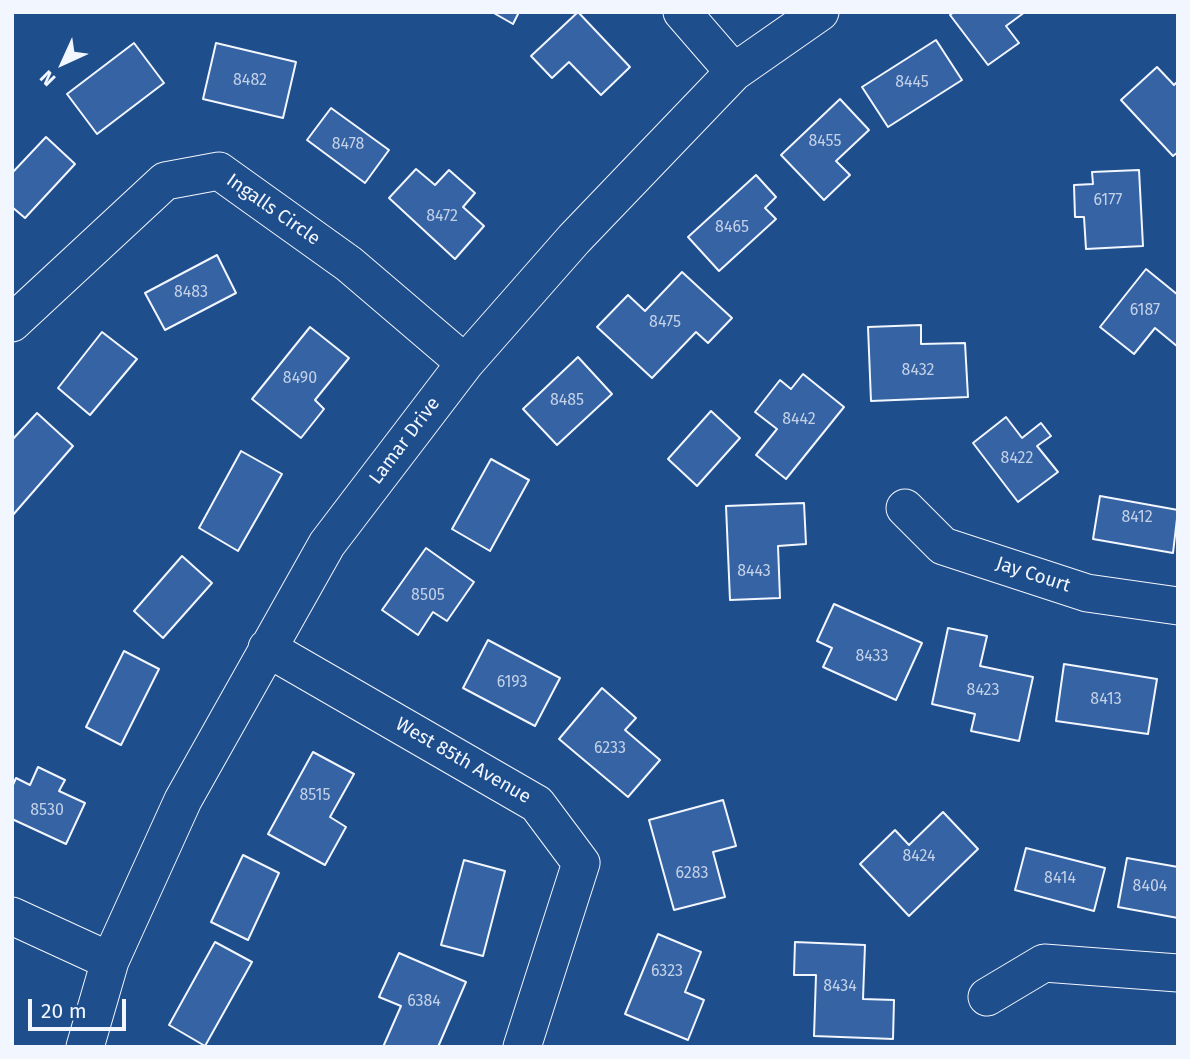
<!DOCTYPE html>
<html>
<head>
<meta charset="utf-8">
<style>
	body { margin:0 }
	#map { position:relative; width:1190px; height:1059px; overflow:hidden; background:#1f4e8c; font-family:"Fira Sans",sans-serif }
	canvas { display:block }
	.frame { position:absolute; inset:0; border:14px solid #f2f6ff; pointer-events:none }
	.north { position:absolute; left:28px; top:28px; width:70px; height:70px; -webkit-text-stroke:5px #1f4e8c; paint-order:stroke; rotate:225deg; font-size:19px; font-weight:700; line-height:28px; text-align:center; color:#f2f6ff }
	.north::after { content:''; display:block; margin:auto; width:24px; height:32px; background:#f2f6ff; clip-path:polygon(50% 0,100% 100%,50% 72%,0 100%) }
	.scale { position:absolute; left:28px; top:999px; width:98px; height:32px; box-sizing:border-box; border:4px solid #f2f6ff; border-top:0; padding-left:9px; font-size:21px; line-height:24px; white-space:nowrap; color:#f2f6ff; -webkit-text-stroke:5px #1f4e8c; paint-order:stroke }
</style>
</head>
<body>
<div id="map">
<canvas width="1190" height="1059"></canvas>
<div class="frame"></div>
<div class="north">N</div>
<div class="scale">20 m</div>
</div>
<script>
const ctx = document.querySelector('canvas').getContext('2d');
ctx.lineJoin = 'round';
function paint(path, color) { ctx.fillStyle = color; ctx.fill(path, 'evenodd'); }
function stroke(path, color, width, dash) { ctx.strokeStyle = color; ctx.lineWidth = width; ctx.lineCap = dash ? 'butt' : 'round'; ctx.setLineDash(dash || []); ctx.stroke(path); }
function write(font, color, halo, rows, align = 'center') {
  ctx.font = font + ' "Fira Sans",sans-serif'; ctx.lineWidth = 5; ctx.setLineDash([]); ctx.textBaseline = 'middle'; ctx.strokeStyle = halo; ctx.fillStyle = color; for (const [text, x, y, turn = 0] of rows) {
    ctx.save(); ctx.translate(x, y); ctx.rotate((+turn || 0) * Math.PI / 180); ctx.textAlign = isNaN(turn) ? turn : align; if (halo) ctx.strokeText(text, 0, 0); ctx.fillText(text, 0, 0); ctx.restore();
  }
}
const building = new Path2D(`
	M492 12H519L513 24Z
	M578 12 630 67 601 95 569 62 552 78 531 56Z
	M954 12H1025L1006 26 1019 43 988 65 950 15Z
	M936 40 962 80 888 127 862 87Z
	M134 43 164 83 97 134 67 94Z
	M216 43 296 62 283 118 203 99Z
	M1157 67 1174 85 1178 81V152L1173 156 1121 100Z
	M840 99 869 130 836 161 850 175 824 200 781 155Z
	M331 108 389 150 365 183 307 140Z
	M46 137 75 164 25 218 12 207V173Z
	M416 169 435 185 449 170 475 193 463 207 484 226 455 259 389 198Z
	M1139 170 1143 246 1086 249 1084 217H1075L1074 185 1093 184 1092 172Z
	M756 175 776 197 765 208 776 219 719 271 688 237Z
	M217 255 236 293 165 330 145 293Z
	M1146 269 1178 295V347L1155 328 1134 354 1100 327Z
	M682 272 732 318 708 343 696 332 652 378 597 327 628 295 645 311Z
	M921 325V344L965 343 968 397 871 401 868 327Z
	M310 327 349 358 315 400 324 409 301 438 252 399Z
	M102 332 137 359 90 415 58 388Z
	M578 357 612 394 557 445 523 409Z
	M803 374 844 407 786 479 756 455 777 429 755 412 780 380 791 389Z
	M711 411 740 438 697 486 668 459Z
	M37 413 73 446 12 516V440Z
	M1006 417 1022 438 1041 423 1051 436 1037 446 1058 472 1018 502 973 443Z
	M241 451 282 474 238 551 199 528Z
	M491 459 529 480 490 551 452 529Z
	M1100 496 1178 510 1173 553 1093 539Z
	M804 503 806 544 778 546 780 598 730 600 726 506Z
	M426 548 474 582 447 621 433 612 418 635 382 610Z
	M182 556 212 583 163 638 134 611Z
	M834 604 922 643 896 700 823 667 832 648 817 641Z
	M948 628 987 636 980 666 1033 677 1019 741 971 731 975 714 932 704Z
	M488 640 560 678 535 726 463 688Z
	M124 651 159 669 121 745 86 727Z
	M1064 664 1157 679 1148 734 1056 721Z
	M602 688 636 718 625 730 660 760 628 797 559 739Z
	M313 752 354 774 330 817 346 827 325 865 268 834Z
	M38 767 65 780 59 791 85 803 66 844 12 819V787L16 778 30 785Z
	M723 800 736 846 713 852 725 897 674 910 649 820Z
	M943 812 978 849 909 916 860 864 895 830 909 845Z
	M1026 848 1105 868 1094 911 1015 890Z
	M243 855 279 873 248 940 211 922Z
	M1127 858 1178 867V918L1118 907Z
	M464 860 505 871 483 956 441 945Z
	M658 934 701 952 685 992 704 1000 688 1040 625 1014Z
	M215 942 252 962 205 1046 169 1025Z
	M795 942 865 945 863 999 894 1000 893 1039 814 1036 816 975H794Z
	M399 953 466 982 438 1047H383L401 1006 379 997Z`);
paint(building, '#3563a3');
stroke(building, '#f2f6ff', 2);
const minor = new Path2D(`
	M682 12 734 72
	M12 323 165 181 219 171 349 264 465 363
	M905 508 943 546 1087 593 1178 606
	M267 648 537 804 581 863 522 1047
	M12 916 110 961
	M987 997 1044 963 1178 973
	M85 1047 110 961 183 800 327 544 465 363 574 239 734 72 820 12`);
stroke(minor, '#f2f6ff', 39);
stroke(minor, '#1f4e8c', 37);
write('16px', '#c3d1e8', null, [
	["8482",250,81],
	["8445",912,83],
	["8455",825,142],
	["8478",348,145],
	["6177",1108,201],
	["8472",442,217],
	["8465",732,228],
	["8483",191,293],
	["6187",1145,311],
	["8475",665,323],
	["8432",918,371],
	["8490",300,379],
	["8485",567,401],
	["8442",799,420],
	["8422",1017,459],
	["8412",1137,518],
	["8443",754,572],
	["8505",428,596],
	["8433",872,657],
	["6193",512,683],
	["8423",983,691],
	["8413",1106,700],
	["6233",610,749],
	["8515",315,796],
	["8530",47,811],
	["8424",919,857],
	["6283",692,874],
	["8414",1060,879],
	["8404",1150,887],
	["6323",667,972],
	["8434",840,987],
	["6384",424,1002]
]);
write('19px', '#f2f6ff', '#1f4e8c', [
	["Ingalls Circle",273,210,35],
	["Lamar Drive",405,441,-53],
	["Jay Court",1033,575,18],
	["West 85th Avenue",463,761,30]
]);
</script>
</body>
</html>
